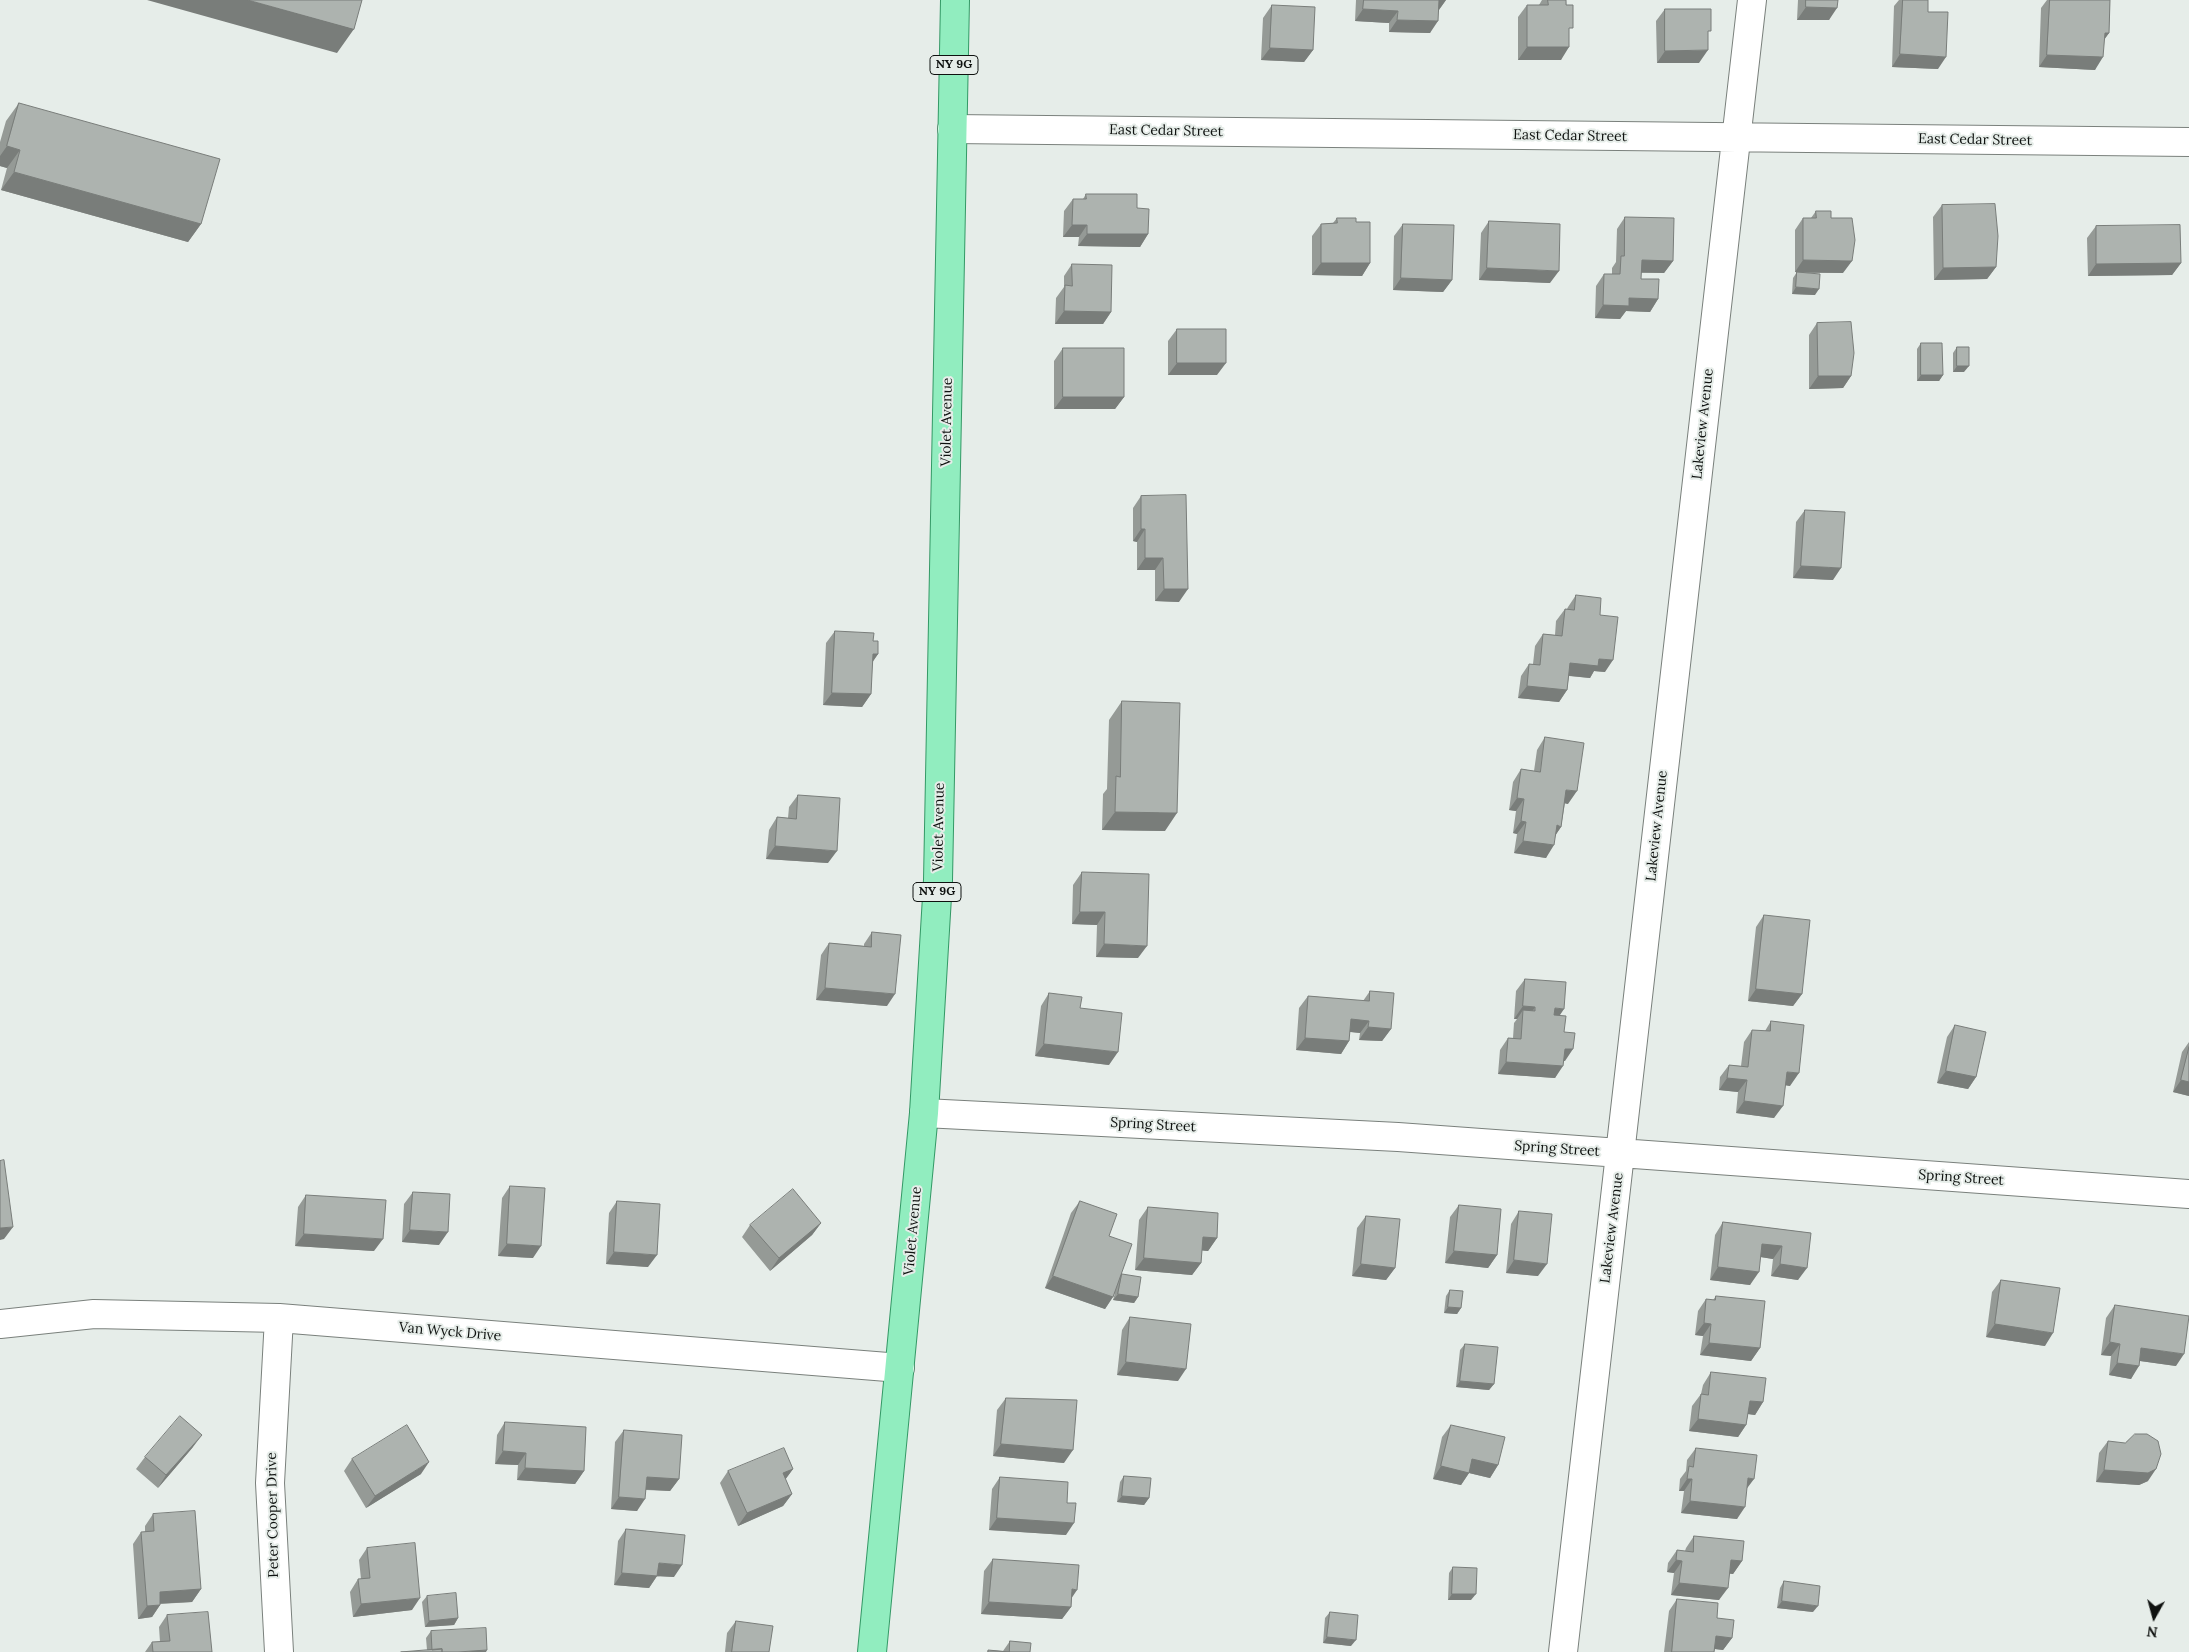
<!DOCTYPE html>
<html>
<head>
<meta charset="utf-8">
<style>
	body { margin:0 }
	#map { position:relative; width:2189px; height:1652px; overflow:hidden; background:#e6ede9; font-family:Lora,serif }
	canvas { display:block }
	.north { position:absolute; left:2129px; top:1592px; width:50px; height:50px; -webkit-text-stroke:4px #e6ede9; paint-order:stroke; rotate:187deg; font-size:14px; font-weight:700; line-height:20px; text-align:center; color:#0f1210 }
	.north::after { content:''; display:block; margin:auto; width:18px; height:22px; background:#0f1210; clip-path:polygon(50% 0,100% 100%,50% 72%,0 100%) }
</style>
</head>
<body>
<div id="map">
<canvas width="2189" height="1652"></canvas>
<div class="north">N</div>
</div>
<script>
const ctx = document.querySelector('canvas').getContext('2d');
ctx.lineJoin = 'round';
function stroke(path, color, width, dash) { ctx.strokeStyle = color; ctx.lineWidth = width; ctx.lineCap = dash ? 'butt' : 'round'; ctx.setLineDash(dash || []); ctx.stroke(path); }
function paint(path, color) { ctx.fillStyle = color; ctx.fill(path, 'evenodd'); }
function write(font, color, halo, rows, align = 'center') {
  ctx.font = font + ' Lora,serif'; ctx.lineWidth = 4; ctx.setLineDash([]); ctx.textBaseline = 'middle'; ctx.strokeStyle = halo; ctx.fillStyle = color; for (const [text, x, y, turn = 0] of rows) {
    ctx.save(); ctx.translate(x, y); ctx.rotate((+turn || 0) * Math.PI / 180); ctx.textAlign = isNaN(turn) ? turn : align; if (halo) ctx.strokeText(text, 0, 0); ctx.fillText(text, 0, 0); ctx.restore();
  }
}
const minor = new Path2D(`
	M952 129 2189 142
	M924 1113 1398 1137 2189 1194
	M0 1324 94 1314 279 1318 900 1368
	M279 1652 270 1483 279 1318
	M1563 1652 1752 0`);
const primary = new Path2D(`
	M872 1652 924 1113 938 880 955 0`);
stroke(minor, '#7a807c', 30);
stroke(primary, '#349966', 30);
stroke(minor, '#fff', 28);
stroke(primary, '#91edbf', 28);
paint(new Path2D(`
	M1356 0H1446L1439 10 1430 33 1389 32V23L1355 21Z
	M1542 0H1566L1569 33 1561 60H1518V17L1527 5H1539Z
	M1798 0H1838L1829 20H1797Z
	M1899 0H1928V12L1938 69 1892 67 1894 6Z
	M2047 0H2110L2109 33 2104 40 2095 70 2039 67 2041 8Z
	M1272 5 1313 50 1304 62 1261 60 1263 18Z
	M1665 9 1699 63H1657L1656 21Z
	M19 103 201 224 188 242 1 190 7 168 0 166V142L6 121Z
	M1086 194 1137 208 1148 234 1140 247 1078 246 1079 237H1063L1064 211 1073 199H1083Z
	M1942 205 1996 267 1987 279 1934 280 1933 217Z
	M1816 211 1831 218 1843 273H1802L1815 295 1792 294 1793 278 1797 272H1795V230L1803 218H1811Z
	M1625 217 1673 261 1664 273H1641V279L1658 299 1650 312 1626 311 1620 319 1595 318 1596 286 1604 274H1612V268L1616 262 1617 229Z
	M1337 218 1356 222 1370 263 1362 276 1312 275V236L1321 224 1333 223Z
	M1489 221 1550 283 1479 280 1481 233Z
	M1403 224 1452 280 1443 292 1393 290 1394 236Z
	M2096 226 2181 263 2172 275 2088 276 2087 238Z
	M1072 264 1111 312 1103 324H1055L1056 298 1064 287V276Z
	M1817 323 1851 376 1843 388 1809 389V335Z
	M1177 329 1217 375H1168V341Z
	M1921 343 1943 375 1939 381H1917V349Z
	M1957 347 1964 372H1953V353Z
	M1063 348 1124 397 1115 409H1054V361Z
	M1141 496 1179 602 1155 601V570H1137V542L1133 541V508Z
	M1805 510 1833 580 1793 578 1796 522Z
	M1576 595 1600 615 1605 672 1594 671 1590 678 1569 676 1567 690 1559 702 1518 698 1521 676 1529 664H1533L1535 646 1543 634 1555 635 1556 621 1565 609H1567L1568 607Z
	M835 631 873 641 878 654 872 662 871 694 862 707 823 705 826 643Z
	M1122 701 1165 831 1102 830 1103 794 1107 789 1109 720Z
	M1545 737 1568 804 1565 803 1561 827 1556 834 1546 858 1514 853 1517 834 1513 833 1516 811 1509 810 1513 782 1521 769 1534 771 1537 750Z
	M798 795 828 863 766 859 769 830 777 817 788 818 789 807Z
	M1082 872 1138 958 1096 957 1097 925 1072 924 1073 885Z
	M1764 915 1802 994 1793 1006 1748 1001 1756 927Z
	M872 932 887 1006 816 1000 821 955 829 943 864 946V944Z
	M1525 979 1560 1016 1564 1032 1565 1061H1564L1555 1078 1498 1074 1500 1050 1508 1038H1513L1514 1023 1517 1019H1514L1516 991Z
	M1370 991 1391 1029 1382 1041 1359 1040 1360 1033 1350 1032 1349 1041 1341 1054 1296 1050 1299 1008 1308 996 1363 1001Z
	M1049 993 1080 1008 1109 1065 1035 1056 1041 1006Z
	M1771 1021 1790 1086 1785 1085 1774 1118 1736 1113 1738 1092 1719 1090 1720 1077 1729 1065 1741 1066 1744 1042 1752 1030 1765 1031Z
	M1955 1025 1976 1077 1968 1089 1937 1083 1947 1037Z
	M2189 1042V1096L2173 1092 2182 1052Z
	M510 1186 533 1258 498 1256 502 1198Z
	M413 1192 439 1245 402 1242 404 1204Z
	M306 1195 374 1251 295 1246 298 1207Z
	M617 1201 648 1267 606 1264 609 1213Z
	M1080 1201 1109 1236 1122 1274 1138 1297 1134 1303 1113 1300 1115 1293 1105 1309 1045 1288 1071 1213Z
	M1459 1205 1497 1255 1488 1268 1445 1263 1450 1217Z
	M1148 1207 1217 1238 1208 1251 1202 1250 1201 1263 1192 1275 1135 1270 1139 1220Z
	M1519 1211 1538 1276 1506 1273 1511 1224Z
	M1366 1216 1395 1268 1386 1280 1352 1276 1357 1228Z
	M1723 1222 1811 1233 1798 1280 1771 1276 1773 1259 1761 1257 1750 1285 1710 1280 1715 1235Z
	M821 1223 812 1235 770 1271 742 1237 750 1225Z
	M2001 1280 2045 1346 1986 1337 1992 1292Z
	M1450 1290 1461 1308 1457 1314 1444 1313 1446 1296Z
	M1716 1296 1760 1348 1751 1361 1700 1355 1703 1336 1695 1335 1698 1311 1706 1299 1713 1300Z
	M2115 1305 2176 1366 2140 1361 2131 1379 2109 1375 2111 1356 2101 1355 2106 1318Z
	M1130 1317 1178 1381 1117 1375 1122 1330Z
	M1465 1344 1494 1384 1489 1390 1456 1387 1460 1350Z
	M1711 1372 1763 1402 1755 1415 1748 1414 1746 1425 1738 1437 1689 1431 1692 1406 1701 1394 1703 1385Z
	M1006 1398 1064 1463 993 1456 997 1410Z
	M505 1422 584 1471 575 1484 517 1480 518 1465 495 1464 497 1435Z
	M1451 1425 1498 1465 1490 1478 1469 1473 1461 1485 1433 1479 1442 1437Z
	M624 1430 679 1479 670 1491 646 1490 637 1511 611 1509 615 1442Z
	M2108 1441 2148 1481 2139 1485 2096 1482 2099 1453Z
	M193 1447 158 1488 136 1469 145 1457Z
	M1696 1448 1747 1488 1737 1519 1681 1513 1684 1491H1679L1680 1479 1686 1471 1687 1460Z
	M352 1459 421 1474 366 1508 344 1471Z
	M793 1469 785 1480 792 1494 783 1506 738 1526 720 1483 728 1471Z
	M1124 1476 1149 1498 1144 1505 1117 1502 1120 1482Z
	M1000 1477 1067 1503 1066 1535 989 1530 992 1489Z
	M153 1514 201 1589 192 1602 160 1604V1605L152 1617 138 1619 133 1544 141 1532H145V1526Z
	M626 1529 674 1577 657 1576 649 1588 614 1585 618 1541Z
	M1694 1536 1742 1561 1733 1574 1729 1573 1719 1600 1671 1595 1674 1573 1667 1572 1668 1563 1677 1550 1685 1551 1686 1548Z
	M367 1548 412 1610 353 1617 350 1592 358 1579H361L359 1560Z
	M993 1559 1072 1598 1071 1607 1062 1619 981 1614 984 1571Z
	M1453 1567 1471 1600H1448L1449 1573Z
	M1784 1581 1813 1612 1777 1608 1780 1588Z
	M427 1596 458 1618 454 1625 425 1627 422 1602Z
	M1677 1599 1717 1618 1732 1638 1723 1650 1715 1649 1714 1652H1664L1669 1611Z
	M1330 1612 1351 1646 1323 1643 1325 1618Z
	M167 1615 212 1652H145L152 1642H160L159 1627Z
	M736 1621 769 1652H725L727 1633Z
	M431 1631 486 1652 427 1650 426 1638Z
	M1010 1641 1030 1652H987L988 1650 1003 1651Z`), '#959a96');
paint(new Path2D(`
	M147 0H248L354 29 337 53Z
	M1438 0H1446L1438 11Z
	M1806 7 1837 8 1829 20H1797Z
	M1363 9 1398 11 1389 23 1355 21Z
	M1397 20 1438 21 1430 33 1389 32Z
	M2105 33H2109L2100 45Z
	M1527 47H1569L1561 60H1518Z
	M1270 48 1313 50 1304 62 1261 60Z
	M1708 50 1699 63H1657L1665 51Z
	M1900 54 1946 57 1938 69 1892 67Z
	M2047 55 2103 57 2095 70 2039 67Z
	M7 146 20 150 7 168 0 166V156Z
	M14 172 201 224 188 242 1 190Z
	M1072 225H1087L1079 237H1063Z
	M1087 234H1148L1140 247 1078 246Z
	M1642 260 1673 261 1664 273 1633 272Z
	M1803 260 1852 261 1843 273 1795 272Z
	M1321 263H1370L1362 276 1312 275Z
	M2181 263 2172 275 2088 276 2096 264Z
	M1996 267 1987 279 1934 280 1943 268Z
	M1487 268 1559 271 1550 283 1479 280Z
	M1401 278 1452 280 1443 292 1393 290Z
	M1796 287 1819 289 1815 295 1792 294Z
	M1629 298 1658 299 1650 312 1626 311 1620 319 1595 318 1603 305Z
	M1064 311 1111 312 1103 324H1055Z
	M1177 363H1226L1217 375H1168Z
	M1957 366H1969L1964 372H1953Z
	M1921 375H1943L1939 381H1917Z
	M1818 376H1851L1843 388 1809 389Z
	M1063 397H1124L1115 409H1054Z
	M1141 529H1145L1137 542 1133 541Z
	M1145 558H1163L1155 570H1137Z
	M1801 566 1841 568 1833 580 1793 578Z
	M1164 589H1188L1179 602 1155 601Z
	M873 654H878L870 666Z
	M1599 659 1613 660 1605 672 1594 671 1590 678 1562 675 1570 663Z
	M1527 686 1567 690 1559 702 1518 698Z
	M832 693 871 694 862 707 823 705Z
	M1566 790 1577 791 1568 804 1558 802Z
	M1517 798 1524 799 1516 811 1509 810Z
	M1115 812 1177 813 1165 831 1102 830Z
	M1521 821 1526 822 1517 834 1513 833Z
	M1557 825 1561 827 1553 839Z
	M1523 841 1554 845 1546 858 1514 853Z
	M775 846 837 851 828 863 766 859Z
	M1080 912H1105L1097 925 1072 924Z
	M1104 944 1147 946 1138 958 1096 957Z
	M825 988 895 994 887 1006 816 1000Z
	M1756 989 1802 994 1793 1006 1748 1001Z
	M1523 1006 1535 1007 1527 1020 1523 1010 1517 1019H1514Z
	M1555 1008 1564 1009 1556 1021 1546 1020Z
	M1351 1019 1369 1021 1360 1033 1343 1031Z
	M1368 1027 1391 1029 1382 1041 1359 1040Z
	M1305 1038 1349 1041 1341 1054 1296 1050Z
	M1044 1044 1118 1052 1109 1065 1035 1056Z
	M1565 1049H1573L1565 1061H1556Z
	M1506 1062 1563 1066 1555 1078 1498 1074Z
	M1946 1071 1976 1077 1968 1089 1937 1083Z
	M1787 1072 1799 1073 1790 1086 1778 1084Z
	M1727 1078 1747 1080 1738 1092 1719 1090Z
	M2181 1080 2189 1082V1096L2173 1092Z
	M1744 1101 1783 1106 1774 1118 1736 1113Z
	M821 1223 812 1235 770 1271 779 1258Z
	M13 1227 4 1239 0 1240V1228Z
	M410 1230 448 1232 439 1245 402 1242Z
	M304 1234 383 1239 374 1251 295 1246Z
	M1203 1237 1217 1238 1208 1251 1195 1250Z
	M507 1244 541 1246 533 1258 498 1256Z
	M1762 1244 1782 1246 1773 1259 1754 1256Z
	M1454 1251 1497 1255 1488 1268 1445 1263Z
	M614 1252 657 1255 648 1267 606 1264Z
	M1144 1258 1201 1263 1192 1275 1135 1270Z
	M1514 1260 1547 1264 1538 1276 1506 1273Z
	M1361 1264 1395 1268 1386 1280 1352 1276Z
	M1780 1264 1807 1268 1798 1280 1771 1276Z
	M1718 1267 1759 1272 1750 1285 1710 1280Z
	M1053 1276 1113 1297 1105 1309 1045 1288Z
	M1118 1294 1138 1297 1134 1303 1113 1300Z
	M1448 1307 1461 1308 1457 1314 1444 1313Z
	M1704 1323 1711 1324 1703 1336 1695 1335Z
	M1995 1324 2053 1333 2045 1346 1986 1337Z
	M2110 1342 2120 1344 2111 1356 2101 1355Z
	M1709 1343 1760 1348 1751 1361 1700 1355Z
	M2141 1348 2184 1354 2176 1366 2133 1360Z
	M1126 1362 1186 1369 1178 1381 1117 1375Z
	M2117 1363 2139 1366 2131 1379 2109 1375Z
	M1460 1381 1494 1384 1489 1390 1456 1387Z
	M1750 1401 1763 1402 1755 1415 1741 1413Z
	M1698 1419 1746 1425 1738 1437 1689 1431Z
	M202 1435 193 1447 158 1488 166 1475Z
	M1001 1444 1073 1450 1064 1463 993 1456Z
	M503 1451 526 1453 518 1465 495 1464Z
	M1472 1459 1498 1465 1490 1478 1469 1473 1461 1485 1433 1479 1441 1466Z
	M429 1462 421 1474 366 1508 375 1496Z
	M525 1468 584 1471 575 1484 517 1480Z
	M793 1469 784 1481 783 1473Z
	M2156 1469 2148 1481 2139 1485 2096 1482 2104 1470Z
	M647 1477 679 1479 670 1491 638 1489Z
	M1748 1478 1754 1479 1745 1491Z
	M1687 1479H1692L1684 1491H1679Z
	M792 1494 783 1506 738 1526 747 1513Z
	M1122 1496 1149 1498 1144 1505 1117 1502Z
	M619 1497 645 1499 637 1511 611 1509Z
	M1690 1501 1745 1507 1737 1519 1681 1513Z
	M997 1518 1074 1523 1066 1535 989 1530Z
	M1676 1560 1682 1561 1674 1573 1667 1572Z
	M1731 1560 1742 1561 1733 1574 1722 1573Z
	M659 1563 682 1565 674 1577 656 1576H657L649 1588 614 1585 622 1573Z
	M1679 1583 1728 1588 1719 1600 1671 1595Z
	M201 1589 192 1602 151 1604 160 1592Z
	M1072 1589 1077 1590 1069 1602Z
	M1452 1594H1476L1471 1600H1448Z
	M420 1598 412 1610 353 1617 361 1604Z
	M1782 1601 1818 1606 1813 1612 1777 1608Z
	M989 1602 1071 1607 1062 1619 981 1614Z
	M160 1605 152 1617 138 1619 147 1606Z
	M458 1618 454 1625 425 1627 429 1621Z
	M1716 1636 1732 1638 1723 1650 1707 1648Z
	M1327 1637 1356 1640 1351 1646 1323 1643Z
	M487 1650 486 1652H457Z`), '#797d7a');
const building = new Path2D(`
	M248 0H362L354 29Z
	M1364 0H1439L1438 21 1397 20 1398 11 1363 9Z
	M1548 0H1566V5H1573V28H1569V47H1527V5H1548Z
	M1806 0H1838L1837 8 1806 7Z
	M1903 0H1928V12H1948L1946 57 1900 54Z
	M2050 0H2110L2109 33H2105L2103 57 2047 55Z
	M1272 5 1315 7 1313 50 1270 48Z
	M1665 9H1711V31H1708V50L1665 51Z
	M19 103 220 159 201 224 14 172 20 150 7 146Z
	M1086 194H1137V208L1149 209 1148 234H1087V225H1072L1073 199H1086Z
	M1995 204 1998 236 1996 267 1943 268 1942 205Z
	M1816 211H1831V218H1852L1855 240 1852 261 1803 260V218H1816Z
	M1625 217 1674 218 1673 261 1642 260 1641 279H1659L1658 299 1629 298V306L1603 305 1604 274H1620L1621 256H1624Z
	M1337 218H1356V222H1370V263H1321V224L1337 223Z
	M1489 221 1560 224 1559 271 1487 268Z
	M1403 224 1454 225 1452 280 1401 278Z
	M2180 225 2181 263 2096 264V226Z
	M1072 264 1112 265 1111 312 1064 311 1065 285 1072 286Z
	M1797 272 1820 274 1819 289 1796 287Z
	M1851 322 1854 353 1851 376H1818L1817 323Z
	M1177 329H1226V363H1177Z
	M1921 343H1942L1943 375H1921Z
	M1957 347H1969V366H1957Z
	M1063 348H1124V397H1063Z
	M1186 495 1188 589H1164L1163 558H1145V529H1141V496Z
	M1805 510 1845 512 1841 568 1801 566Z
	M1576 595 1601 598 1600 615 1618 617 1613 660 1599 659 1598 666 1570 663 1567 690 1527 686 1529 664 1540 665 1543 634 1562 636 1565 609 1574 610Z
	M835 631 874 633 873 641H878V654H873L871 694 832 693Z
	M1122 701 1180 703 1177 813 1115 812 1116 776 1120 777Z
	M1545 737 1584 743 1577 791 1566 790 1561 827 1557 825 1554 845 1523 841 1526 822 1521 821 1524 799 1517 798 1521 769 1540 772Z
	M798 795 840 798 837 851 775 846 777 817 796 819Z
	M1082 872 1149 874 1147 946 1104 944 1105 912H1080Z
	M1764 915 1810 920 1802 994 1756 989Z
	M872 932 901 935 895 994 825 988 829 943 871 947Z
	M1525 979 1566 982 1564 1009 1555 1008 1554 1015 1566 1016 1564 1032 1575 1033 1573 1049H1565L1563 1066 1506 1062 1508 1038 1521 1039 1523 1010 1535 1011V1007L1523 1006Z
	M1370 991 1394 993 1391 1029 1368 1027 1369 1021 1351 1019 1349 1041 1305 1038 1308 996 1369 1001Z
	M1049 993 1082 997 1080 1008 1122 1013 1118 1052 1044 1044Z
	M1771 1021 1804 1025 1799 1073 1787 1072 1783 1106 1744 1101 1747 1080 1727 1078 1729 1065 1748 1067 1752 1030 1770 1031Z
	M1955 1025 1986 1032 1976 1077 1946 1071Z
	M2189 1047V1082L2181 1080Z
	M4 1160 13 1227 0 1228V1161Z
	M510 1186 545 1188 541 1246 507 1244Z
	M793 1189 821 1223 779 1258 750 1225Z
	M413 1192 450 1194 448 1232 410 1230Z
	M306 1195 386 1200 383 1239 304 1234Z
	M617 1201 660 1204 657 1255 614 1252Z
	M1080 1201 1117 1214 1109 1236 1132 1244 1113 1297 1053 1276Z
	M1459 1205 1501 1209 1497 1255 1454 1251Z
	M1148 1207 1218 1213 1217 1238 1203 1237 1201 1263 1144 1258Z
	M1519 1211 1552 1214 1547 1264 1514 1260Z
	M1366 1216 1400 1219 1395 1268 1361 1264Z
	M1723 1222 1811 1233 1807 1268 1780 1264 1782 1246 1762 1244 1759 1272 1718 1267Z
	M1122 1274 1141 1277 1138 1297 1118 1294Z
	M2001 1280 2060 1288 2053 1333 1995 1324Z
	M1450 1290 1463 1291 1461 1308 1448 1307Z
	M1716 1296 1765 1301 1760 1348 1709 1343 1711 1324 1704 1323 1706 1299 1715 1300Z
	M2115 1305 2189 1316 2184 1354 2141 1348 2139 1366 2117 1363 2120 1344 2110 1342Z
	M1130 1317 1191 1324 1186 1369 1126 1362Z
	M1465 1344 1498 1347 1494 1384 1460 1381Z
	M1711 1372 1766 1378 1763 1402 1750 1401 1746 1425 1698 1419 1701 1394 1708 1395Z
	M1006 1398 1077 1400 1073 1450 1001 1444Z
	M180 1416 202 1435 166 1475 145 1457Z
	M505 1422 586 1427 584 1471 525 1468 526 1453 503 1451Z
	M407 1425 429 1462 375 1496 352 1459Z
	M1451 1425 1505 1437 1498 1465 1472 1459 1469 1473 1441 1466Z
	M624 1430 682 1435 679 1479 647 1477 645 1499 619 1497Z
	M2135 1434H2147L2158 1441 2161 1454 2156 1469 2148 1473 2104 1470 2108 1441 2125 1443Z
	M784 1448 793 1469 783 1473 792 1494 747 1513 728 1471Z
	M1696 1448 1757 1455 1754 1479 1748 1478 1745 1507 1690 1501 1692 1479H1687L1689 1466 1693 1467Z
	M1124 1476 1151 1478 1149 1498 1122 1496Z
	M1000 1477 1068 1482 1067 1503H1076L1074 1523 997 1518Z
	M195 1511 201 1589 160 1592V1605L147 1606 141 1532 154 1531 153 1514Z
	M626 1529 685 1535 682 1565 659 1563 657 1576 622 1573Z
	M1694 1536 1744 1541 1742 1561 1731 1560 1728 1588 1679 1583 1682 1561 1676 1560 1677 1550 1693 1552Z
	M415 1543 420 1598 361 1604 358 1579 370 1578 367 1548Z
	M993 1559 1079 1565 1077 1590 1072 1589 1071 1607 989 1602Z
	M1453 1567 1477 1568 1476 1594H1452Z
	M1784 1581 1820 1586 1818 1606 1782 1601Z
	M456 1593 458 1618 429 1621 427 1596Z
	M1677 1599 1718 1603 1717 1618 1734 1620 1732 1638 1716 1636 1714 1652H1672Z
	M208 1612 212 1652H153L152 1642 170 1641 167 1615Z
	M1330 1612 1358 1615 1356 1640 1327 1637Z
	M736 1621 773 1626 769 1652H732Z
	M486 1628 487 1650 458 1652H442V1649L432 1650 431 1631Z
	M1010 1641 1031 1643 1030 1652H988V1650L1009 1652Z
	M442 1649V1652H401Z`);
paint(building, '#adb3af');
stroke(building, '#797d7a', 1);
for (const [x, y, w] of [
	[954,65,48],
	[937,892,48]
]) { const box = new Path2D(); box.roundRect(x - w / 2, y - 9.5, w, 19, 4); ctx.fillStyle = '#e6ede9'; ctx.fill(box); stroke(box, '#0f1210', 1); }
write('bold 12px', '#0f1210', null, [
	["NY 9G",954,65],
	["NY 9G",937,892]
]);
write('14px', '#0f1210', '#e6ede9', [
	["East Cedar Street",1166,131,1],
	["East Cedar Street",1570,136,1],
	["East Cedar Street",1975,140,1],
	["Violet Avenue",947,422,-89],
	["Lakeview Avenue",1703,424,-84],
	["Lakeview Avenue",1657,826,-84],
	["Violet Avenue",939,827,-89],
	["Spring Street",1153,1125,3],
	["Spring Street",1557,1149,4],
	["Spring Street",1961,1178,4],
	["Lakeview Avenue",1612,1228,-83],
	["Violet Avenue",913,1231,-85],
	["Van Wyck Drive",450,1332,5],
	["Peter Cooper Drive",273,1515,-91]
]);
</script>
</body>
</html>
